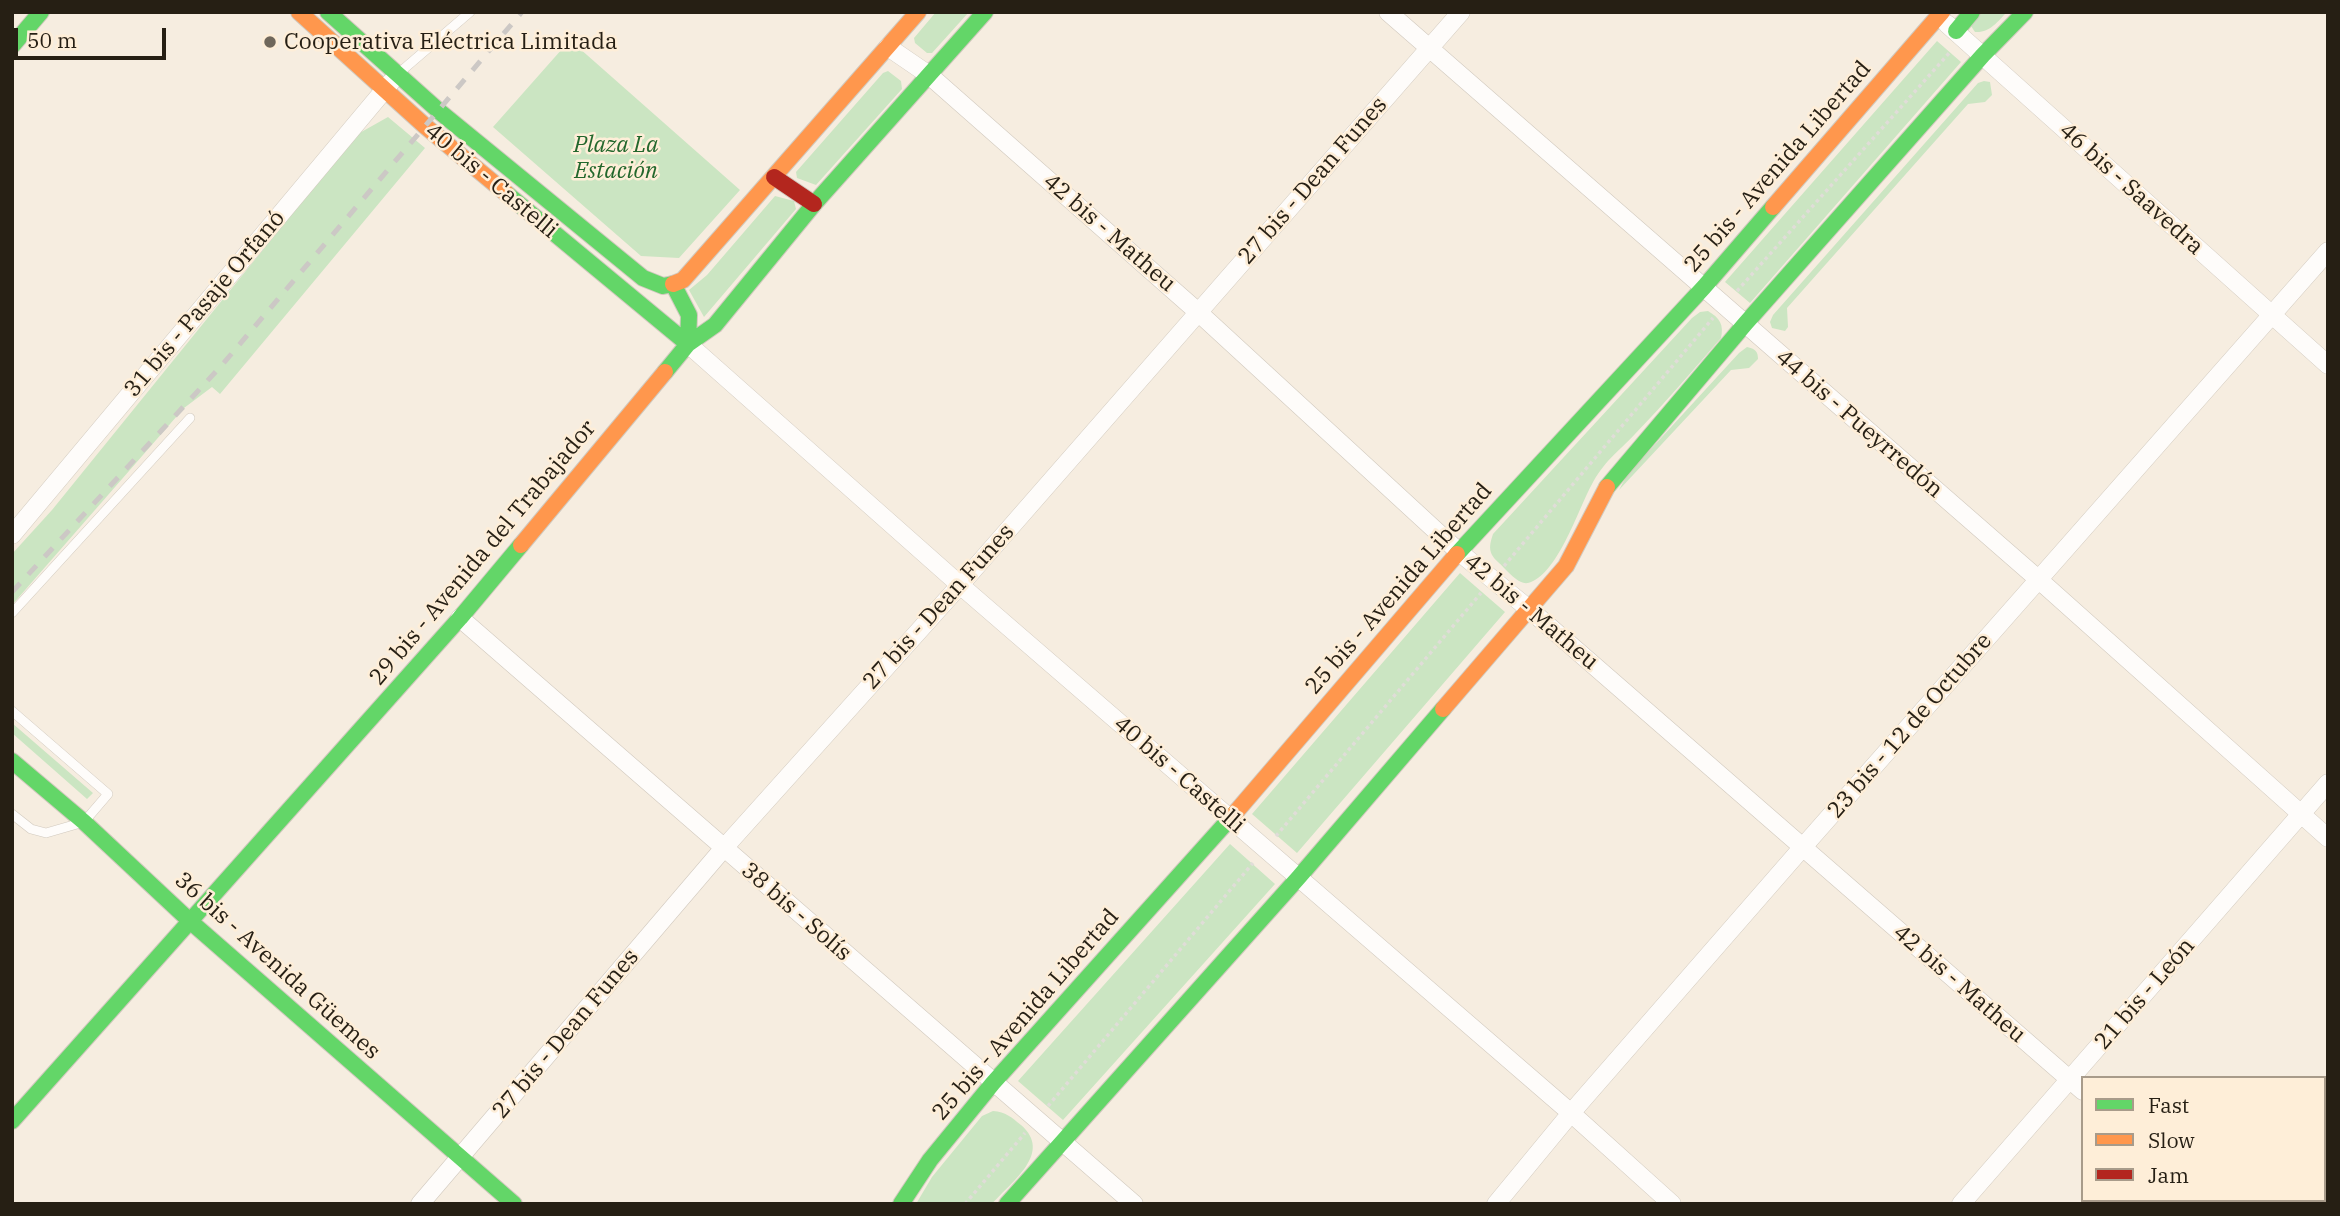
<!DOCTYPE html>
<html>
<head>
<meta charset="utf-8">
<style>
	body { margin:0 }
	#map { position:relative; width:2340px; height:1216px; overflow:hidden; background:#f6ede0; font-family:"IBM Plex Serif",serif }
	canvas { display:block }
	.frame { position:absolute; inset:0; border:14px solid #261f14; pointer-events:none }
	.legend { position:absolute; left:2081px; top:1076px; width:245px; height:126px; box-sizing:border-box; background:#feeed8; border:2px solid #a89b8a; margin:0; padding:9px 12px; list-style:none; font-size:21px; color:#261f14 }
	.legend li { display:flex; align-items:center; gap:14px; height:35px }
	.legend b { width:35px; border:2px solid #a89b8a }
	.scale { position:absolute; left:14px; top:28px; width:152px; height:32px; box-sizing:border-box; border:4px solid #261f14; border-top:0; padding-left:9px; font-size:21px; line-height:24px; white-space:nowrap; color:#261f14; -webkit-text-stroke:5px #feeed8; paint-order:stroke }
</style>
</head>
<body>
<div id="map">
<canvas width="2340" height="1216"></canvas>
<div class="frame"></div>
<ul class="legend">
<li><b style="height:9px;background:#63d668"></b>Fast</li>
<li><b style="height:9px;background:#ff974d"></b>Slow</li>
<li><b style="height:9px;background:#b3261e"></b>Jam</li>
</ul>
<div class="scale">50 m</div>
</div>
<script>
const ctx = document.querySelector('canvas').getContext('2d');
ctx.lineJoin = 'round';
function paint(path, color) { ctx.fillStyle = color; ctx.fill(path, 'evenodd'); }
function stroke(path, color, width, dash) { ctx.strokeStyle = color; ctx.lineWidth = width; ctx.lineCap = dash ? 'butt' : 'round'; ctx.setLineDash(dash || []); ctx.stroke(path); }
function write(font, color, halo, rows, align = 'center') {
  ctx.font = font + ' "IBM Plex Serif",serif'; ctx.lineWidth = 5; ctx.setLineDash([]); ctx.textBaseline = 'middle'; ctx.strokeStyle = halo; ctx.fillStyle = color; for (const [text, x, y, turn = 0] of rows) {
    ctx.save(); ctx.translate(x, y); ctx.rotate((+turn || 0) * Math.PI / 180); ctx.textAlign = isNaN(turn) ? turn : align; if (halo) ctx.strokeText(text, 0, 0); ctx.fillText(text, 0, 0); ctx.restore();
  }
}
paint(new Path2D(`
	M936 12H969L932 53H927L915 43 914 38Z
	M1980 12H2007C1997 22 1990 33 1975 32L1971 26Z
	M570 40 740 190 679 258 641 256 493 127Z
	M1937 41 1961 62 1750 303 1725 282Z
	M888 71 901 81 902 89 816 185 797 178 796 172 883 73Z
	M1984 81 1990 82 1992 95 1985 102 1968 104 1787 308 1788 327 1785 331 1772 328 1770 322 1773 315 1978 83Z
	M388 117 425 148 220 394 212 387 184 408 12 605V554L52 510 356 135Z
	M775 196 794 201 796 209 704 317 689 290 707 275Z
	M1708 311C1720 318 1724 325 1721 338 1693 370 1665 403 1635 434 1617 453 1604 461 1591 486 1578 510 1557 576 1528 583 1518 585 1505 568 1498 562 1488 553 1489 546 1493 534L1692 318 1700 312Z
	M1747 347C1755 349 1758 351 1758 359L1749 368 1731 370 1619 490 1627 475 1739 353Z
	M1460 573 1505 612 1297 853 1252 814Z
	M12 723 93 793 87 799 12 733Z
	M1230 844 1275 884 1063 1120 1018 1081Z
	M993 1111C1006 1112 1011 1117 1021 1125 1053 1153 1012 1181 992 1204H916L932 1177 982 1116Z`), '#cbe5c2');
const lane = new Path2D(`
	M399 73 470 12
	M12 613 190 418
	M12 711 108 794 84 822 46 833 31 829 12 814`);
const street = new Path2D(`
	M1388 12 2038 579 2328 838
	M1947 24 2328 365
	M888 47 929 75 1198 312 1459 552 1529 609 2083 1091
	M688 344 960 585 1571 1113 1672 1204
	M12 535 391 82
	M460 618 1134 1204
	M2208 1200 2211 1204
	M420 1204 723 849 960 585 1461 12
	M1496 1204 1571 1113 1802 848 2328 251
	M1961 1204 2328 783`);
const fast = new Path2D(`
	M328 12 440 112 643 278 663 286 673 284 689 315 688 344
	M1956 31 1972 12
	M12 46 41 12
	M507 194 688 344
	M665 372 688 344 715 325 814 204 985 12
	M1607 487 1745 324 1983 55 2025 12
	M1457 554 1704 287 1773 207
	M12 761 84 822 191 922 514 1204
	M12 1121 460 618 521 545
	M901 1204 930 1160 993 1083 1235 813
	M1007 1204 1299 877 1443 709`);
const slow = new Path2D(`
	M299 12 425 126 507 194
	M1773 207 1942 12
	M673 284 683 280 918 12
	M521 545 665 372
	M1443 709 1566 566 1607 487
	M1235 813 1457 554`);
const jam = new Path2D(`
	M774 177 814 204`);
stroke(lane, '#d1c9be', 10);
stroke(street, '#d1c9be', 19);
stroke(fast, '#d1c9be', 18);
stroke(slow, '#d1c9be', 18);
stroke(jam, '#d1c9be', 18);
stroke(new Path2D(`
	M1737 291 1951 51
	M1504 566 1713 318
	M1276 836 1481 593
	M1048 1106 1253 863
	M965 1204 1025 1133`), '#e0ddd8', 3.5, [3.5, 3.5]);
stroke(lane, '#fefcfa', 9);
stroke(street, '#fefcfa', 18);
stroke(fast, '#63d668', 16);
stroke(slow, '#ff974d', 16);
stroke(jam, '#b3261e', 16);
stroke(new Path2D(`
	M12 592 222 365 522 12`), '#ccc8c5', 5, [12, 12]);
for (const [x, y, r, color] of [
	[270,42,7,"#6f675b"]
]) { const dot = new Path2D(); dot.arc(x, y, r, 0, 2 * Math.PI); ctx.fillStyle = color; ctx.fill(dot); stroke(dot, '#feeed8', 2.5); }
write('23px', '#261f14', '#feeed8', [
	["Cooperativa Eléctrica Limitada",284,42]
], 'left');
write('italic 23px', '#23672c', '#feeed8', [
	["Plaza La",616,145],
	["Estación",616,171]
]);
write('23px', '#261f14', '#feeed8', [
	["25 bis - Avenida Libertad",1778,167,-49],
	["40 bis - Castelli",491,181,40],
	["27 bis - Dean Funes",1313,181,-49],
	["46 bis - Saavedra",2131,189,42],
	["42 bis - Matheu",1109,233,41],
	["31 bis - Pasaje Orfanó",205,304,-50],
	["44 bis - Pueyrredón",1859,424,41],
	["29 bis - Avenida del Trabajador",483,553,-50],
	["25 bis - Avenida Libertad",1399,589,-49],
	["27 bis - Dean Funes",939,607,-48],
	["42 bis - Matheu",1531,612,40],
	["23 bis - 12 de Octubre",1910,726,-49],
	["40 bis - Castelli",1179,775,41],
	["38 bis - Solís",796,912,41],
	["36 bis - Avenida Güemes",277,966,42],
	["42 bis - Matheu",1959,984,41],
	["21 bis - León",2145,994,-49],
	["25 bis - Avenida Libertad",1026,1015,-49],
	["27 bis - Dean Funes",566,1034,-50]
]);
</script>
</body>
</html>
